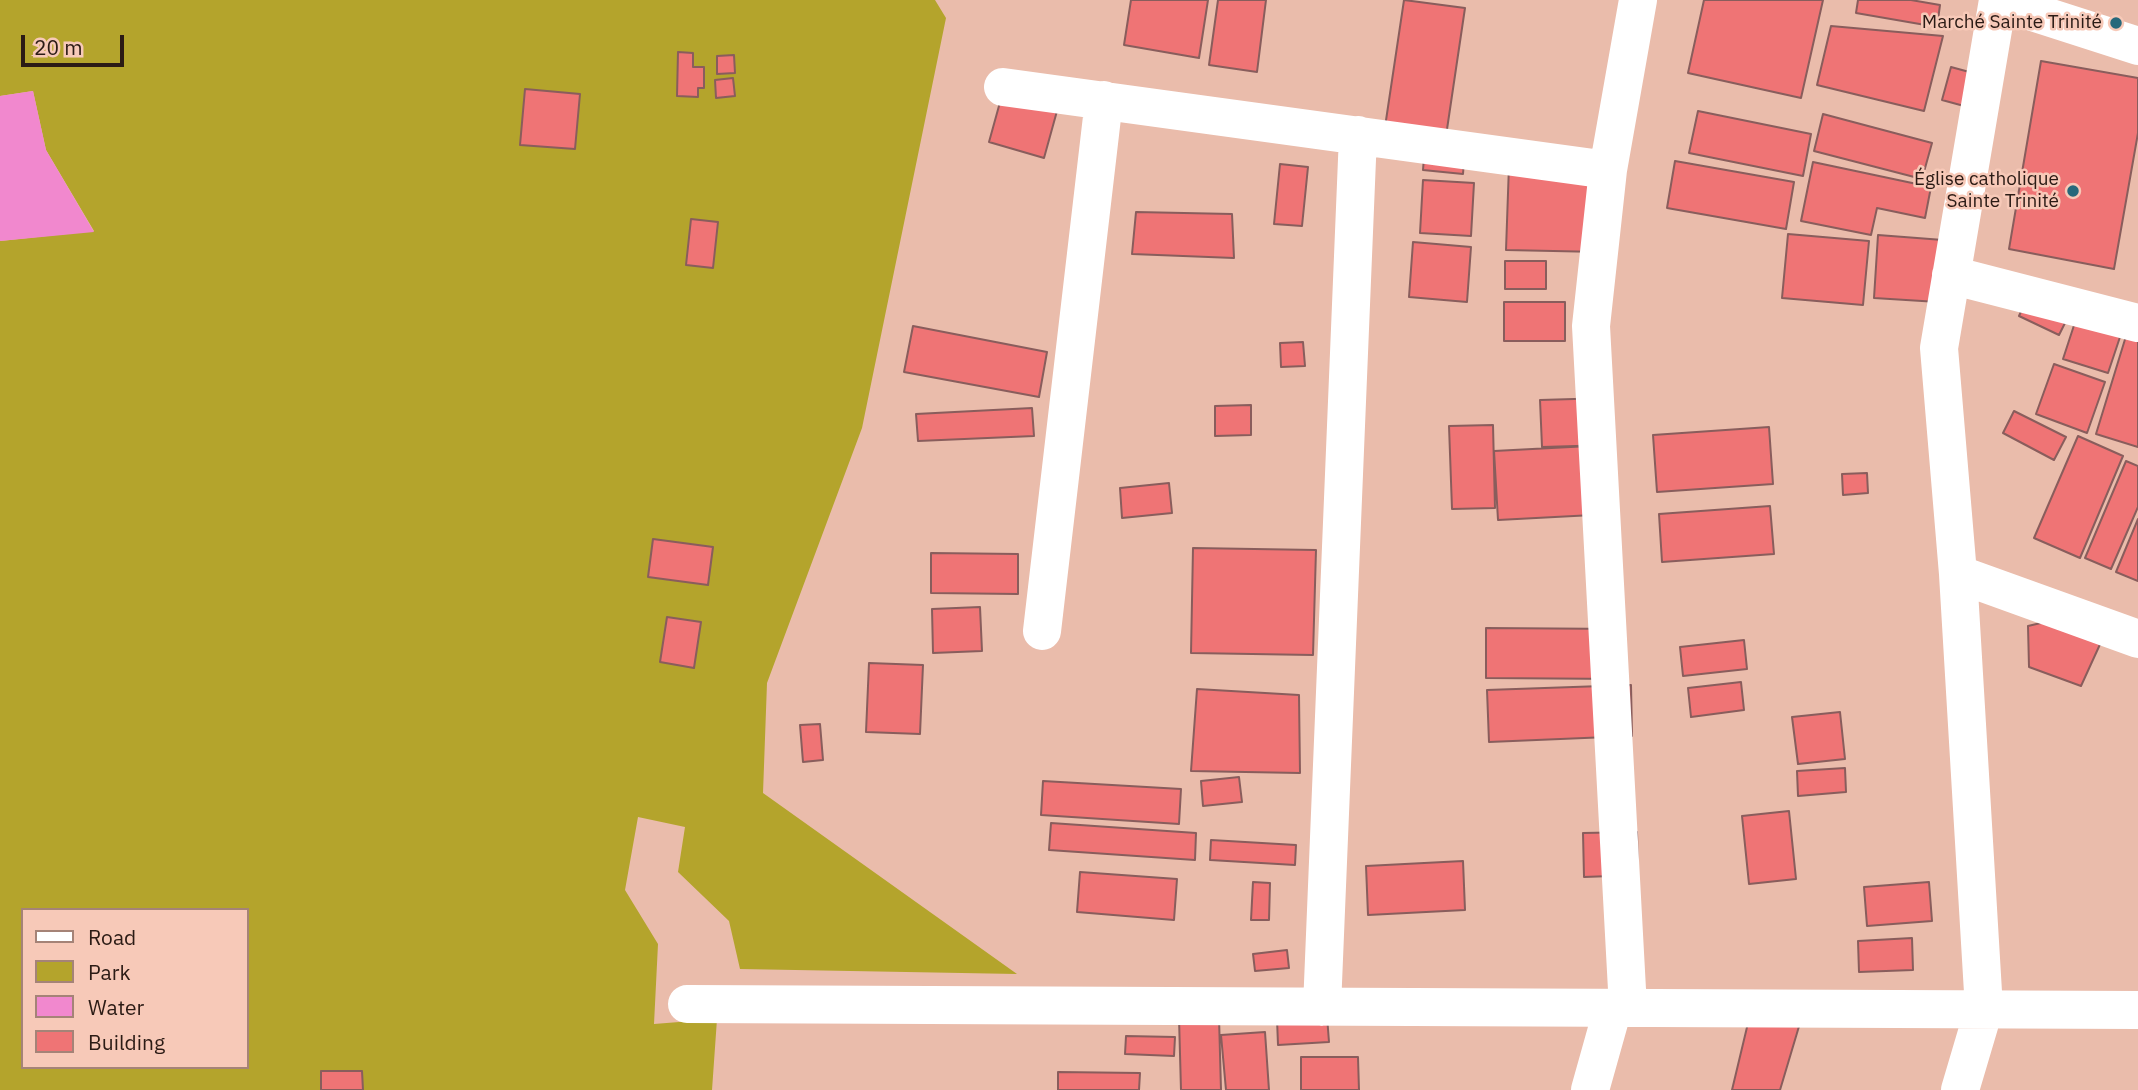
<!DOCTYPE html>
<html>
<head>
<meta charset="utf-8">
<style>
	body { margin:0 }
	#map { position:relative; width:2138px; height:1090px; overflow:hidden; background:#eabcab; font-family:"IBM Plex Sans",sans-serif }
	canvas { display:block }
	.legend { position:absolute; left:21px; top:908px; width:228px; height:161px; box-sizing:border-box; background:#f7c9b8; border:2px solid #a58377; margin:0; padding:9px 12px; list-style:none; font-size:21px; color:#2b1b15 }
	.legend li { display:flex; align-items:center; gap:14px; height:35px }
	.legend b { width:35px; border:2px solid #a58377 }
	.scale { position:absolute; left:21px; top:35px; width:103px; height:32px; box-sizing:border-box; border:4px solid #2b1b15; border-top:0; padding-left:9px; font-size:21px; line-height:24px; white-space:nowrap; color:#2b1b15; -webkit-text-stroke:5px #f7c9b8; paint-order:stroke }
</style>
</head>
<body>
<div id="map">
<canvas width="2138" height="1090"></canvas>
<ul class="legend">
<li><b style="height:9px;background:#fff"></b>Road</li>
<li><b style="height:19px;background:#b4a42c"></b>Park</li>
<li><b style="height:19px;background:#f188ce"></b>Water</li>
<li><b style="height:19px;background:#ef7475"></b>Building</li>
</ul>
<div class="scale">20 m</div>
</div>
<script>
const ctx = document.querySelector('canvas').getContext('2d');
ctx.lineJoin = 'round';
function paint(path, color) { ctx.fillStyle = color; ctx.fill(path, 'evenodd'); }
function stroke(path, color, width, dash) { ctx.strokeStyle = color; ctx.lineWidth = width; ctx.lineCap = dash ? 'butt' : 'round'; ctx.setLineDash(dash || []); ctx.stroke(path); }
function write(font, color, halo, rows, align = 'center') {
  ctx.font = font + ' "IBM Plex Sans",sans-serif'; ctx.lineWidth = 5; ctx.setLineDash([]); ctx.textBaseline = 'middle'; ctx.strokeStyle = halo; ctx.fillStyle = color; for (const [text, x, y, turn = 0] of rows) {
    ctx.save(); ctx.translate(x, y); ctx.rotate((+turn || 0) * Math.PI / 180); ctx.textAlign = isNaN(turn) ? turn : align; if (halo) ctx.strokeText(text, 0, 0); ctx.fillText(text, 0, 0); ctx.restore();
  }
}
paint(new Path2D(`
	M0 0H935L946 18 862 428 767 683 763 793 1017 974 740 969 729 921 678 872 685 827 638 817 625 890 658 944 654 1024 717 1019 712 1090H0V241L94 231 46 150 33 91 0 96ZM23 910H247V1067H23Z`), '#b4a42c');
paint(new Path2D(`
	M33 91 46 150 94 232 0 241V96Z`), '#f188ce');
const building = new Path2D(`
	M1131 0H1208L1199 58 1124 45Z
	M1218 0H1266L1257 72 1209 65Z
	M1404 0 1465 8 1446 136 1385 127Z
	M1704 0H1823L1801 98 1688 73Z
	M1858 0H1911L1940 5 1937 27 1856 13Z
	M1831 26 1943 36 1924 111 1817 85Z
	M678 52 693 53V67H704V88H698V97L677 96Z
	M734 55 735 73 717 74V56Z
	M2041 61 2138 78V133L2114 269 2009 249Z
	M1951 67 1973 73 1964 106 1942 100Z
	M733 78 735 96 716 98 715 80Z
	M525 89 580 94 575 149 520 145Z
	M1002 95 1057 111 1044 158 989 142Z
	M1698 111 1811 134 1803 176 1689 153Z
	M1823 114 1932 143 1922 179 1814 151Z
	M1425 144 1465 148 1463 174 1423 170Z
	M1675 161 1794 182 1786 229 1667 208Z
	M1813 162 1931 187 1925 218 1877 208 1871 235 1801 221Z
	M1280 164 1308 167 1302 226 1274 224Z
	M1509 165 1602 168 1600 252 1506 250Z
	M1423 180 1474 183 1471 236 1420 233Z
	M1136 212 1232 214 1234 258 1132 254Z
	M691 219 718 222 713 268 686 265Z
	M1788 234 1869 241 1863 305 1782 298Z
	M1878 235 1943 240 1938 302 1874 298Z
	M1413 242 1471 247 1467 302 1409 297Z
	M1505 261H1546V289H1505Z
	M2027 298 2068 317 2059 335 2019 316Z
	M1504 302H1565V341H1504Z
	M2079 310 2124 325 2108 373 2063 359Z
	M2130 323 2138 326V447L2096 434Z
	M913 326 1047 352 1039 397 904 372Z
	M1303 342 1305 366 1281 367 1280 343Z
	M2054 364 2105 382 2087 433 2036 414Z
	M1608 398 1610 445 1542 447 1540 400Z
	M1251 405V435L1215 436V406Z
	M1032 408 1034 436 918 441 916 414Z
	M2014 411 2066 437 2054 460 2003 433Z
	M1493 425 1495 508 1452 509 1449 426Z
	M1769 427 1773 484 1657 492 1653 435Z
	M2078 436 2123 456 2080 558 2034 538Z
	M1609 445 1612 514 1498 520 1494 451Z
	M2126 461 2138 466V507L2111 569 2085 558Z
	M1867 473 1868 493 1843 495 1842 474Z
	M1169 483 1172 513 1122 518 1120 488Z
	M1770 506 1774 554 1662 562 1659 514Z
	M2138 519V581L2116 572Z
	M653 539 713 547 708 585 648 577Z
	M1193 548 1316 550 1313 655 1191 653Z
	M931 553 1018 554V594L931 593Z
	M980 607 982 651 933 653 932 609Z
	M667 617 701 622 694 668 660 662Z
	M2062 618 2107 629 2081 686 2029 667 2028 626Z
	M1486 628 1622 629V679L1486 678Z
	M1744 640 1747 669 1683 676 1680 647Z
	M869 663 923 665 920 734 866 732Z
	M1741 682 1744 710 1691 717 1688 688Z
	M1631 685 1632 736 1489 742 1487 690Z
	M1197 689 1299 695 1300 773 1191 771Z
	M1840 712 1845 759 1798 764 1792 717Z
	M820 724 823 760 803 762 800 725Z
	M1845 768 1846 792 1798 796 1797 771Z
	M1239 777 1242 802 1203 806 1201 781Z
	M1043 781 1181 789 1179 824 1041 815Z
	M1789 811 1796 879 1749 884 1742 816Z
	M1051 823 1196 833 1195 860 1049 850Z
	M1637 832 1638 875 1584 877 1583 833Z
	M1211 840 1296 845 1295 865 1210 860Z
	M1463 861 1465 910 1368 915 1366 866Z
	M1080 872 1177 879 1174 920 1077 912Z
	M1253 882 1270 883 1269 920H1251Z
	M1929 882 1932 921 1867 926 1864 887Z
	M1912 938 1913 970 1859 972 1858 941Z
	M1287 950 1289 968 1255 971 1253 954Z
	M1327 1016 1329 1042 1278 1045 1277 1019Z
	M1219 1017 1221 1090H1181L1179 1018Z
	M1748 1023H1800L1780 1090H1732Z
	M1265 1032 1269 1090H1226L1221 1035Z
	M1126 1036 1175 1037 1174 1056 1125 1054Z
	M1301 1057H1358L1359 1090H1301Z
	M321 1071H362L363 1090H321Z
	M1058 1072 1140 1073 1139 1090H1058Z`);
paint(building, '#ef7475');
stroke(building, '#895d5c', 2);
stroke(new Path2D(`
	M1998 1 2138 46
	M1003 87 1608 170
	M1951 275 2138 323
	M1958 574 2138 639
	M1042 631 1104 100
	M687 1004 2138 1010
	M1322 1007 1358 135
	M1628 1008 1591 326 1608 170 1638 0
	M1590 1090 1613 1008
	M1960 1090 1984 1009 1958 574 1939 348 1998 0`), '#fff', 38);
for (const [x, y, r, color] of [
	[2116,23,7,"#26687b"],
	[2073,191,7,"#26687b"]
]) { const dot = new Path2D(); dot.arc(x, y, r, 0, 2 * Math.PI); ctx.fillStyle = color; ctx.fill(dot); stroke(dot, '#f7c9b8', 2.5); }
write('19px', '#2b1b15', '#f7c9b8', [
	["Marché Sainte Trinité",2102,23],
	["Église catholique",2059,180],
	["Sainte Trinité",2059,202]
], 'right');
</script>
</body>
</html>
